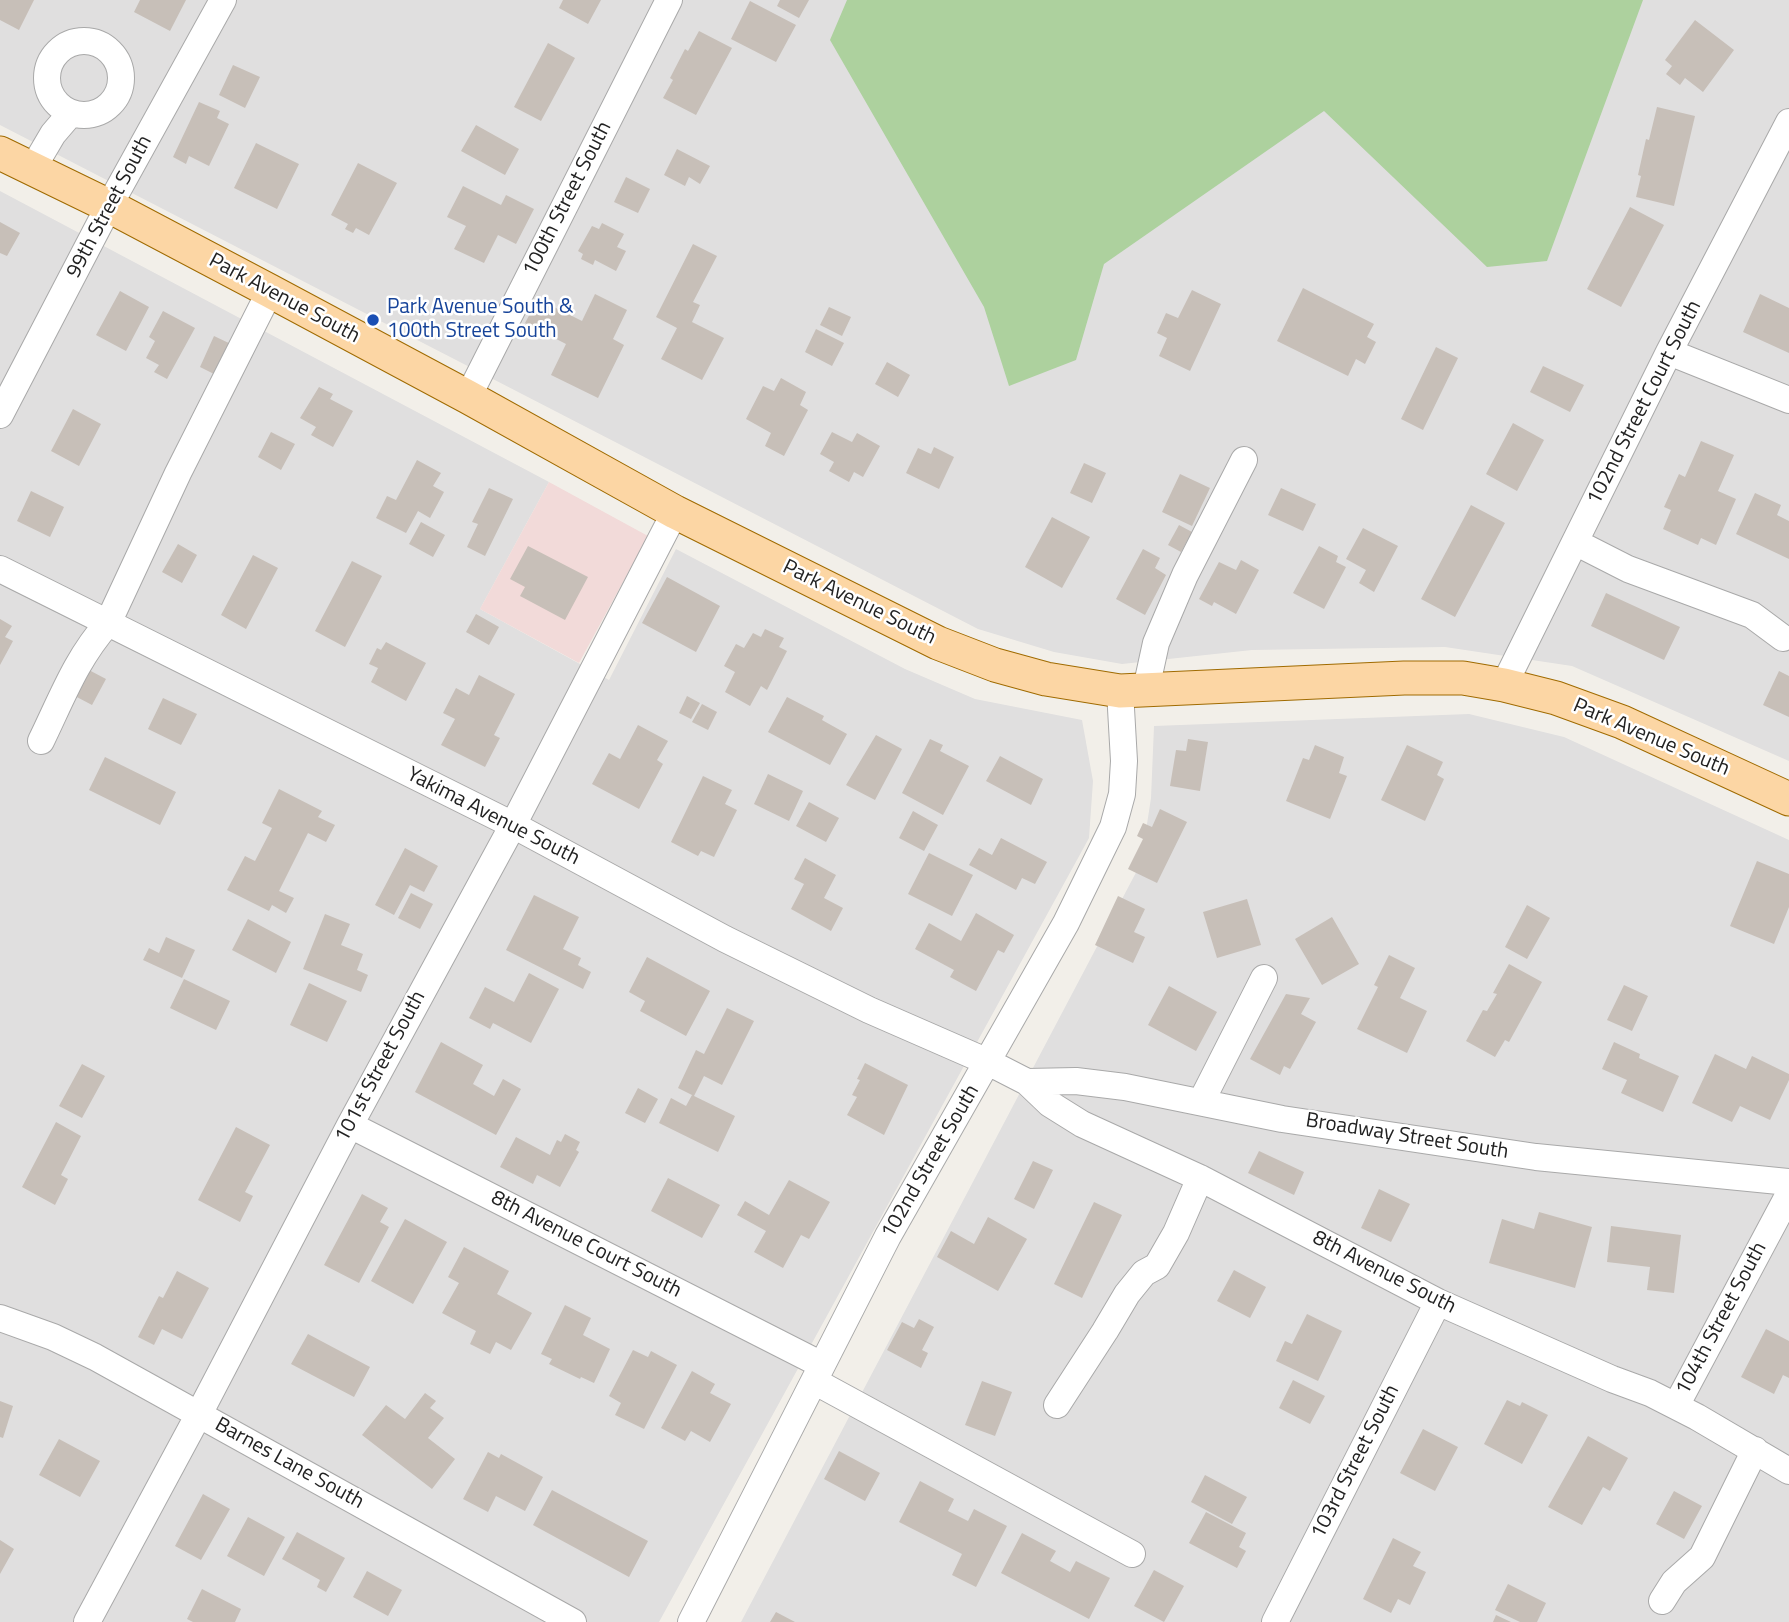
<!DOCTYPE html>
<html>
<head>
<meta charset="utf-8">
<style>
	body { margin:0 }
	canvas { display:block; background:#f2efe9 }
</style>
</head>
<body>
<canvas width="1789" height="1622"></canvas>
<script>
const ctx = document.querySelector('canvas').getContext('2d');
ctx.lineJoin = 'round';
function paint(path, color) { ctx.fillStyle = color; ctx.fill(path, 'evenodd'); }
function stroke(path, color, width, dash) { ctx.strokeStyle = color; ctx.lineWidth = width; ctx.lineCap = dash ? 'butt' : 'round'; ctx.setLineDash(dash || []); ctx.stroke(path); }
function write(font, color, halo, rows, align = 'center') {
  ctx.font = font + ' "Titillium Web",sans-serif'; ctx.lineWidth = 5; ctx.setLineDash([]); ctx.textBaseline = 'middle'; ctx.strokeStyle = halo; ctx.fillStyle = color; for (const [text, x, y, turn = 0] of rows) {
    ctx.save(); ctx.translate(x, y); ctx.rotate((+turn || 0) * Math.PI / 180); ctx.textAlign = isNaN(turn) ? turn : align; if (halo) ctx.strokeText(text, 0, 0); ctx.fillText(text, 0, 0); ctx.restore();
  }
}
paint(new Path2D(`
	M0 0H1789V761L1572 666 1445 647 1252 650 1122 664 1054 652 978 629 0 125Z
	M0 191 549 482 480 609 609 680 676 549 905 669 975 699 1082 720 1093 781 1089 838 659 1622H0Z
	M1469 714 1564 737 1789 840V1622H741L1141 863 1151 798 1154 726Z`), '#e0dfdf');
paint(new Path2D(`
	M549 482 648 536 579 663 480 609Z`), '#f2dad9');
paint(new Path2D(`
	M847 0H1643L1547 261 1487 267 1324 111 1104 264 1076 360 1009 386 984 307 830 40Z`), '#add19e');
paint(new Path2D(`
	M0 0H34L19 30 0 20Z
	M140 0H186L170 31 134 12Z
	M563 0H601L588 24 559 8Z
	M780 0H809L799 18 777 6Z
	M750 1 796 25 776 62 731 39Z
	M1695 20 1734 50 1703 92 1685 78 1680 85 1666 74 1672 66 1665 60Z
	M699 31 732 48 696 115 663 98 673 80 670 78 685 49 688 51Z
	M548 43 575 58 541 121 514 107Z
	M233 65 260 77 245 108 219 95Z
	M199 102 220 111 217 118 229 124 209 166 189 156 186 164 173 157Z
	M1657 107 1695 116 1674 206 1636 197 1641 176 1638 175 1646 139 1649 140Z
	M476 125 519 149 505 175 461 151Z
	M256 143 299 164 277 209 234 188Z
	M677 149 710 166 700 184 689 177 685 186 664 175Z
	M358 163 397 183 369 235 356 228 353 233 345 229 348 224 331 215Z
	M626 177 650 189 638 213 614 202Z
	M463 186 501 205 506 195 534 209 516 244 498 235 484 263 454 249 466 226 447 217Z
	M1630 207 1664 225 1621 307 1587 289Z
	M0 222 20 233 7 256 0 253Z
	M602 223 624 234 617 247 626 251 616 271 595 260 593 265 581 259 583 254 578 251 592 226 599 229Z
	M693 244 717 256 693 302 700 305 692 322 724 338 702 380 661 359 677 328 656 317Z
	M1303 288 1374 324 1367 337 1376 342 1365 364 1356 359 1348 376 1277 341Z
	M1192 290 1221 304 1190 371 1159 356 1167 338 1157 333 1166 313 1178 318Z
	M120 291 149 307 126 351 96 335Z
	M595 294 627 310 613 339 624 345 598 398 551 375 566 344 525 323 538 299 582 321Z
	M1760 294 1789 308V353L1743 332Z
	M829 307 851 317 842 336 820 325Z
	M163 311 195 328 167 379 154 372 159 365 146 358 155 341 149 337Z
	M816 329 844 343 832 366 805 352Z
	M214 336 233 345 218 376 200 367Z
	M1436 347 1458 358 1423 430 1401 419Z
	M887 362 910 375 898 397 875 384Z
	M1543 366 1584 385 1570 412 1530 392Z
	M781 378 806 392 800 405 808 410 784 456 765 446 771 433 746 419 763 386 774 391Z
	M319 387 333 394 330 399 353 411 333 447 311 435 316 427 300 418Z
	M73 409 101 424 79 466 51 451Z
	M1513 423 1544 440 1517 491 1486 474Z
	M271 432 295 444 281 470 258 457Z
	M832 432 852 442 857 433 880 446 863 477 854 472 849 482 829 471 834 462 820 454Z
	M1701 441 1734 455 1718 491 1736 499 1716 545 1701 538 1698 545 1663 529 1671 510 1664 507 1679 474 1685 477Z
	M934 447 954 457 939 489 906 473 918 448 931 454Z
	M417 460 441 473 433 486 444 492 430 518 418 511 406 533 376 518 387 496 396 500Z
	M1084 463 1106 473 1092 503 1070 493Z
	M1180 474 1210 488 1192 526 1162 512Z
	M489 488 513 499 485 556 467 547 478 524 472 522Z
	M1281 488 1316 504 1303 531 1268 515Z
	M31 491 64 507 50 537 17 521Z
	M1755 493 1781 505 1777 515 1789 521V559L1736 534Z
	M1471 505 1505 523 1455 617 1421 599Z
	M1052 517 1090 537 1062 588 1025 567Z
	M421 522 445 535 433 557 409 544Z
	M1179 525 1192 532 1181 552 1168 545Z
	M1363 528 1398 546 1374 592 1359 583 1366 570 1346 559Z
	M178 544 197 555 182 583 162 572Z
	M528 546 588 577 565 620 520 596 525 587 510 579Z
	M1319 546 1338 556 1336 562 1346 567 1324 609 1293 593Z
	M1143 549 1160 558 1155 568 1166 575 1145 615 1116 599Z
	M253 555 278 568 246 629 221 615Z
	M1241 560 1259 570 1236 614 1214 602 1212 606 1199 599 1219 562 1236 570Z
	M352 561 382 576 345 647 315 631Z
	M667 577 720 606 696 652 642 623Z
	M1606 593 1680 627 1664 660 1591 626Z
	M476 614 499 627 489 645 466 632Z
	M0 619 12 626 5 637 13 641 0 665Z
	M765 629 784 638 779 647 787 651 767 690 761 686 750 706 725 692 735 672 724 666 736 644 744 648 753 633 761 637Z
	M386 642 426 663 406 701 371 682 378 668 369 664 377 648 381 650Z
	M87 669 106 679 92 705 73 695Z
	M1779 671 1789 676V717L1763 705Z
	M479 675 515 694 494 735 500 738 485 767 441 745 455 719 443 713 456 688 469 695Z
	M687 696 700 703 691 719 679 713Z
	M787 697 824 716 822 720 847 734 830 765 768 732Z
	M163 698 197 714 181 745 148 729Z
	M702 704 717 712 708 730 692 722Z
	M638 725 668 741 657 760 663 764 639 809 592 784 609 753 620 759Z
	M876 735 902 749 875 800 846 785Z
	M930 739 943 745 940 751 969 766 943 815 902 793Z
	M1188 739 1208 742 1200 791 1170 786 1176 750 1186 751Z
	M1315 745 1344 757 1339 773 1347 776 1330 819 1286 801 1303 758 1309 760Z
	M1407 745 1443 762 1437 775 1444 779 1425 821 1381 800Z
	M1000 756 1043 779 1031 805 986 781Z
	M105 757 176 792 160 825 89 790Z
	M768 774 803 791 789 821 754 804Z
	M703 776 732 790 725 804 737 810 714 857 701 851 698 856 671 842Z
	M279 789 322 811 318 817 335 825 326 842 308 833 279 891 294 898 286 913 272 905 269 911 227 890 245 856 255 861 272 828 262 823Z
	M809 802 839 818 826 842 796 826Z
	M1160 809 1187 822 1157 883 1128 869 1143 839 1137 836 1143 823 1152 827Z
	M913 811 938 825 924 851 899 838Z
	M1001 838 1047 862 1035 884 1022 878 1016 890 969 865 979 848 992 855Z
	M405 848 438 866 424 892 410 885 394 915 375 905Z
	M929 853 973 875 952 916 908 894Z
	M805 858 836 875 824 898 843 908 831 931 791 909 804 884 794 879Z
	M1757 861 1789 874V907L1774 944 1730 926Z
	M411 893 433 904 420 929 398 918Z
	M534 895 579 917 563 949 581 958 578 965 591 972 583 989 506 950Z
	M1118 896 1145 909 1134 932 1145 937 1133 963 1095 945Z
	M1247 899 1261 945 1217 958 1203 912Z
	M1527 905 1550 918 1527 959 1505 947Z
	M976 913 1014 935 1004 953 998 950 976 991 950 977 954 970 915 949 929 923 961 941Z
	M325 914 350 924 341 945 363 954 357 970 368 975 361 992 303 969Z
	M1332 917 1359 964 1322 985 1295 939Z
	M248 919 291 942 276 973 232 950Z
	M166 937 195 950 182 978 143 960 149 948 159 953Z
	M1389 955 1415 968 1400 998 1427 1011 1407 1053 1357 1029 1378 987 1374 985Z
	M647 957 710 991 686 1036 640 1011 645 1001 629 992Z
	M1509 964 1542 982 1509 1042 1505 1040 1495 1057 1466 1041 1483 1010 1487 1011 1497 994 1493 993Z
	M529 973 559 989 531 1043 493 1023 490 1029 469 1018 485 987 514 1002Z
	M184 979 230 1001 216 1030 170 1008Z
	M309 983 347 1001 327 1042 290 1025Z
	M1624 985 1648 996 1632 1031 1607 1020Z
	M1169 986 1217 1012 1196 1051 1148 1025Z
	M1286 994 1310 998 1301 1014 1316 1022 1290 1069 1284 1066 1280 1075 1250 1059Z
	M727 1008 754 1021 722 1085 704 1076 694 1096 678 1088 696 1050 704 1054Z
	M441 1042 483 1065 473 1084 494 1096 503 1079 521 1089 496 1135 415 1092Z
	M1614 1042 1640 1054 1639 1058 1679 1076 1663 1112 1621 1093 1627 1080 1602 1069Z
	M1715 1054 1746 1069 1752 1056 1789 1074V1080L1770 1120 1740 1106 1732 1122 1692 1103Z
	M865 1063 908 1085 884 1135 847 1115 857 1097 852 1095 860 1080 857 1079Z
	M82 1064 105 1076 82 1118 59 1106Z
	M638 1088 658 1099 645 1123 625 1113Z
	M692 1095 735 1116 718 1152 659 1123 671 1098 686 1106Z
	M56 1122 81 1136 61 1175 68 1179 55 1205 22 1187Z
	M236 1127 270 1145 245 1192 253 1196 240 1222 198 1200Z
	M565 1134 580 1142 576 1150 579 1152 560 1187 537 1175 533 1184 500 1167 516 1137 550 1155 557 1140 561 1142Z
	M1259 1151 1304 1172 1294 1195 1248 1173Z
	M1033 1161 1053 1170 1034 1209 1014 1199Z
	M668 1178 720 1205 702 1238 651 1211Z
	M789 1180 830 1202 809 1239 801 1235 783 1268 754 1252 766 1231 737 1215 745 1201 769 1215Z
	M1379 1189 1410 1204 1391 1242 1361 1228Z
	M362 1194 388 1208 380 1222 389 1227 359 1283 324 1265Z
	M1094 1202 1122 1215 1082 1298 1054 1284Z
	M1539 1212 1592 1227 1575 1288 1489 1263 1502 1219 1534 1229Z
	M988 1217 1027 1239 998 1291 937 1257 951 1231 974 1244Z
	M405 1219 447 1242 413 1304 371 1281Z
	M1611 1226 1681 1235 1674 1293 1647 1290 1650 1267 1607 1262Z
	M464 1247 509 1271 497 1294 532 1313 511 1350 496 1342 490 1354 470 1344 476 1331 442 1313 459 1283 448 1277Z
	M1234 1270 1266 1287 1250 1318 1217 1301Z
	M177 1271 209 1288 182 1339 162 1329 154 1345 138 1337 159 1296 163 1298Z
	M565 1305 591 1318 583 1335 610 1349 594 1383 581 1377 580 1379 549 1364 552 1359 541 1354Z
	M1307 1314 1342 1331 1318 1381 1276 1361 1285 1341 1292 1344Z
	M919 1319 934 1327 922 1350 928 1353 921 1368 887 1350 902 1322 914 1328Z
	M1766 1329 1789 1341V1378L1783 1375 1774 1394 1741 1377Z
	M308 1334 370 1367 354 1397 291 1364Z
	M633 1350 648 1357 651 1351 677 1365 644 1429 615 1415 621 1403 609 1396Z
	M692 1371 715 1384 710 1393 731 1404 710 1442 691 1431 685 1441 661 1428Z
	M1293 1380 1325 1396 1310 1424 1279 1408Z
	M982 1381 1012 1392 995 1436 965 1425Z
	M425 1393 436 1401 430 1408 444 1418 428 1438 455 1459 432 1489 362 1435 386 1405 405 1419Z
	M1507 1400 1520 1406 1522 1402 1548 1415 1522 1464 1484 1444Z
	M0 1401 13 1406 3 1438 0 1437Z
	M1423 1429 1458 1447 1435 1491 1400 1473Z
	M1588 1436 1628 1458 1610 1491 1603 1487 1582 1525 1548 1507Z
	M59 1439 100 1461 80 1497 39 1475Z
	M839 1451 880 1473 865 1501 824 1479Z
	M488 1452 499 1458 501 1454 543 1477 525 1511 496 1496 488 1512 463 1499Z
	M1205 1475 1247 1497 1232 1524 1191 1502Z
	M920 1481 954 1499 948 1511 968 1521 974 1509 1007 1526 976 1587 952 1575 962 1554 899 1522Z
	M552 1490 648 1541 629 1577 533 1525Z
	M1674 1491 1702 1506 1684 1539 1656 1524Z
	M203 1494 230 1509 201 1560 175 1546Z
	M1206 1512 1246 1533 1239 1547 1246 1551 1237 1568 1189 1543Z
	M248 1517 285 1537 264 1576 227 1556Z
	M297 1532 345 1558 326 1592 317 1587 320 1580 282 1559Z
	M1022 1533 1056 1551 1050 1561 1070 1572 1076 1561 1110 1578 1089 1619 1001 1573Z
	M1393 1538 1421 1552 1413 1566 1426 1572 1410 1605 1398 1599 1391 1613 1363 1599Z
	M0 1540 14 1549 0 1574Z
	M1154 1570 1184 1586 1164 1622 1134 1606Z
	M367 1571 402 1590 388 1616 353 1597Z
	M1508 1584 1546 1603 1537 1622H1520L1495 1610Z
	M202 1589 241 1609 235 1622H193L187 1619Z
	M776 1612 795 1622H770Z
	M1496 1615 1511 1622H1493Z`), '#c7bfb8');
const minor = new Path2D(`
	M47 78a37 37 0 1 1 74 0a37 37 0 1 1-74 0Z
	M33 168 53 134 71 113
	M1669 352 1789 400
	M468 397 669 0
	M0 415 109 206 223 0
	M1575 542 1628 569 1752 615 1783 638
	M0 569 513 825 725 939 869 1010 988 1062 1027 1082 1050 1104 1082 1124 1200 1178 1438 1302 1612 1379 1650 1393 1697 1417 1789 1471
	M1504 685 1669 352 1789 122
	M1146 689 1156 643 1185 575 1244 460
	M41 741C62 698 76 659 108 623L178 473 270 291
	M1027 1082 1076 1081 1125 1087 1282 1119 1536 1157 1789 1182
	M1201 1102 1264 978
	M350 1125 822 1365
	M0 1318 53 1337 95 1357 573 1622
	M814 1381 1132 1554
	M1057 1405 1105 1331 1127 1294 1144 1273 1157 1266 1176 1233 1200 1178
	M1676 1406 1789 1194
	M1662 1601 1674 1582 1702 1557 1755 1450
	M87 1622 199 1414 350 1125 513 825 675 512
	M691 1622 888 1236 1066 923 1113 827 1122 794 1124 761 1120 691
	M1275 1622 1438 1302`);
const major = new Path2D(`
	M0 153 109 206 270 291 468 397 675 512 938 643 995 665 1046 679 1120 691 1404 678H1463L1504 685 1556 698 1622 722 1789 799`);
stroke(minor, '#a9a9a9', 28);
stroke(major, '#a06b00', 35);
stroke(minor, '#fff', 26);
stroke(major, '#fcd6a4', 33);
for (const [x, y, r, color] of [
	[373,320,7,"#1a4fb4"]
]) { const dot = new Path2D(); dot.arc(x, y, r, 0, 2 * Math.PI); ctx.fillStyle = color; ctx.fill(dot); stroke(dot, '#fff', 2.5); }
write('21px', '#222', '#fff', [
	["100th Street South",568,199,-63],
	["99th Street South",110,207,-62],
	["Park Avenue South",284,299,28],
	["102nd Street Court South",1645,403,-63],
	["Park Avenue South",859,603,26],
	["Park Avenue South",1651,738,23],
	["Yakima Avenue South",493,817,27],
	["101st Street South",381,1067,-62],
	["Broadway Street South",1407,1137,9],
	["102nd Street South",931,1162,-60],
	["8th Avenue Court South",586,1245,27],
	["8th Avenue South",1384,1273,27],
	["104th Street South",1722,1319,-62],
	["103rd Street South",1356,1462,-63],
	["Barnes Lane South",289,1464,29]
]);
write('21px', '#164399', '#fff', [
	["Park Avenue South &",387,308],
	["100th Street South",387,332]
], 'left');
</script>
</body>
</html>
